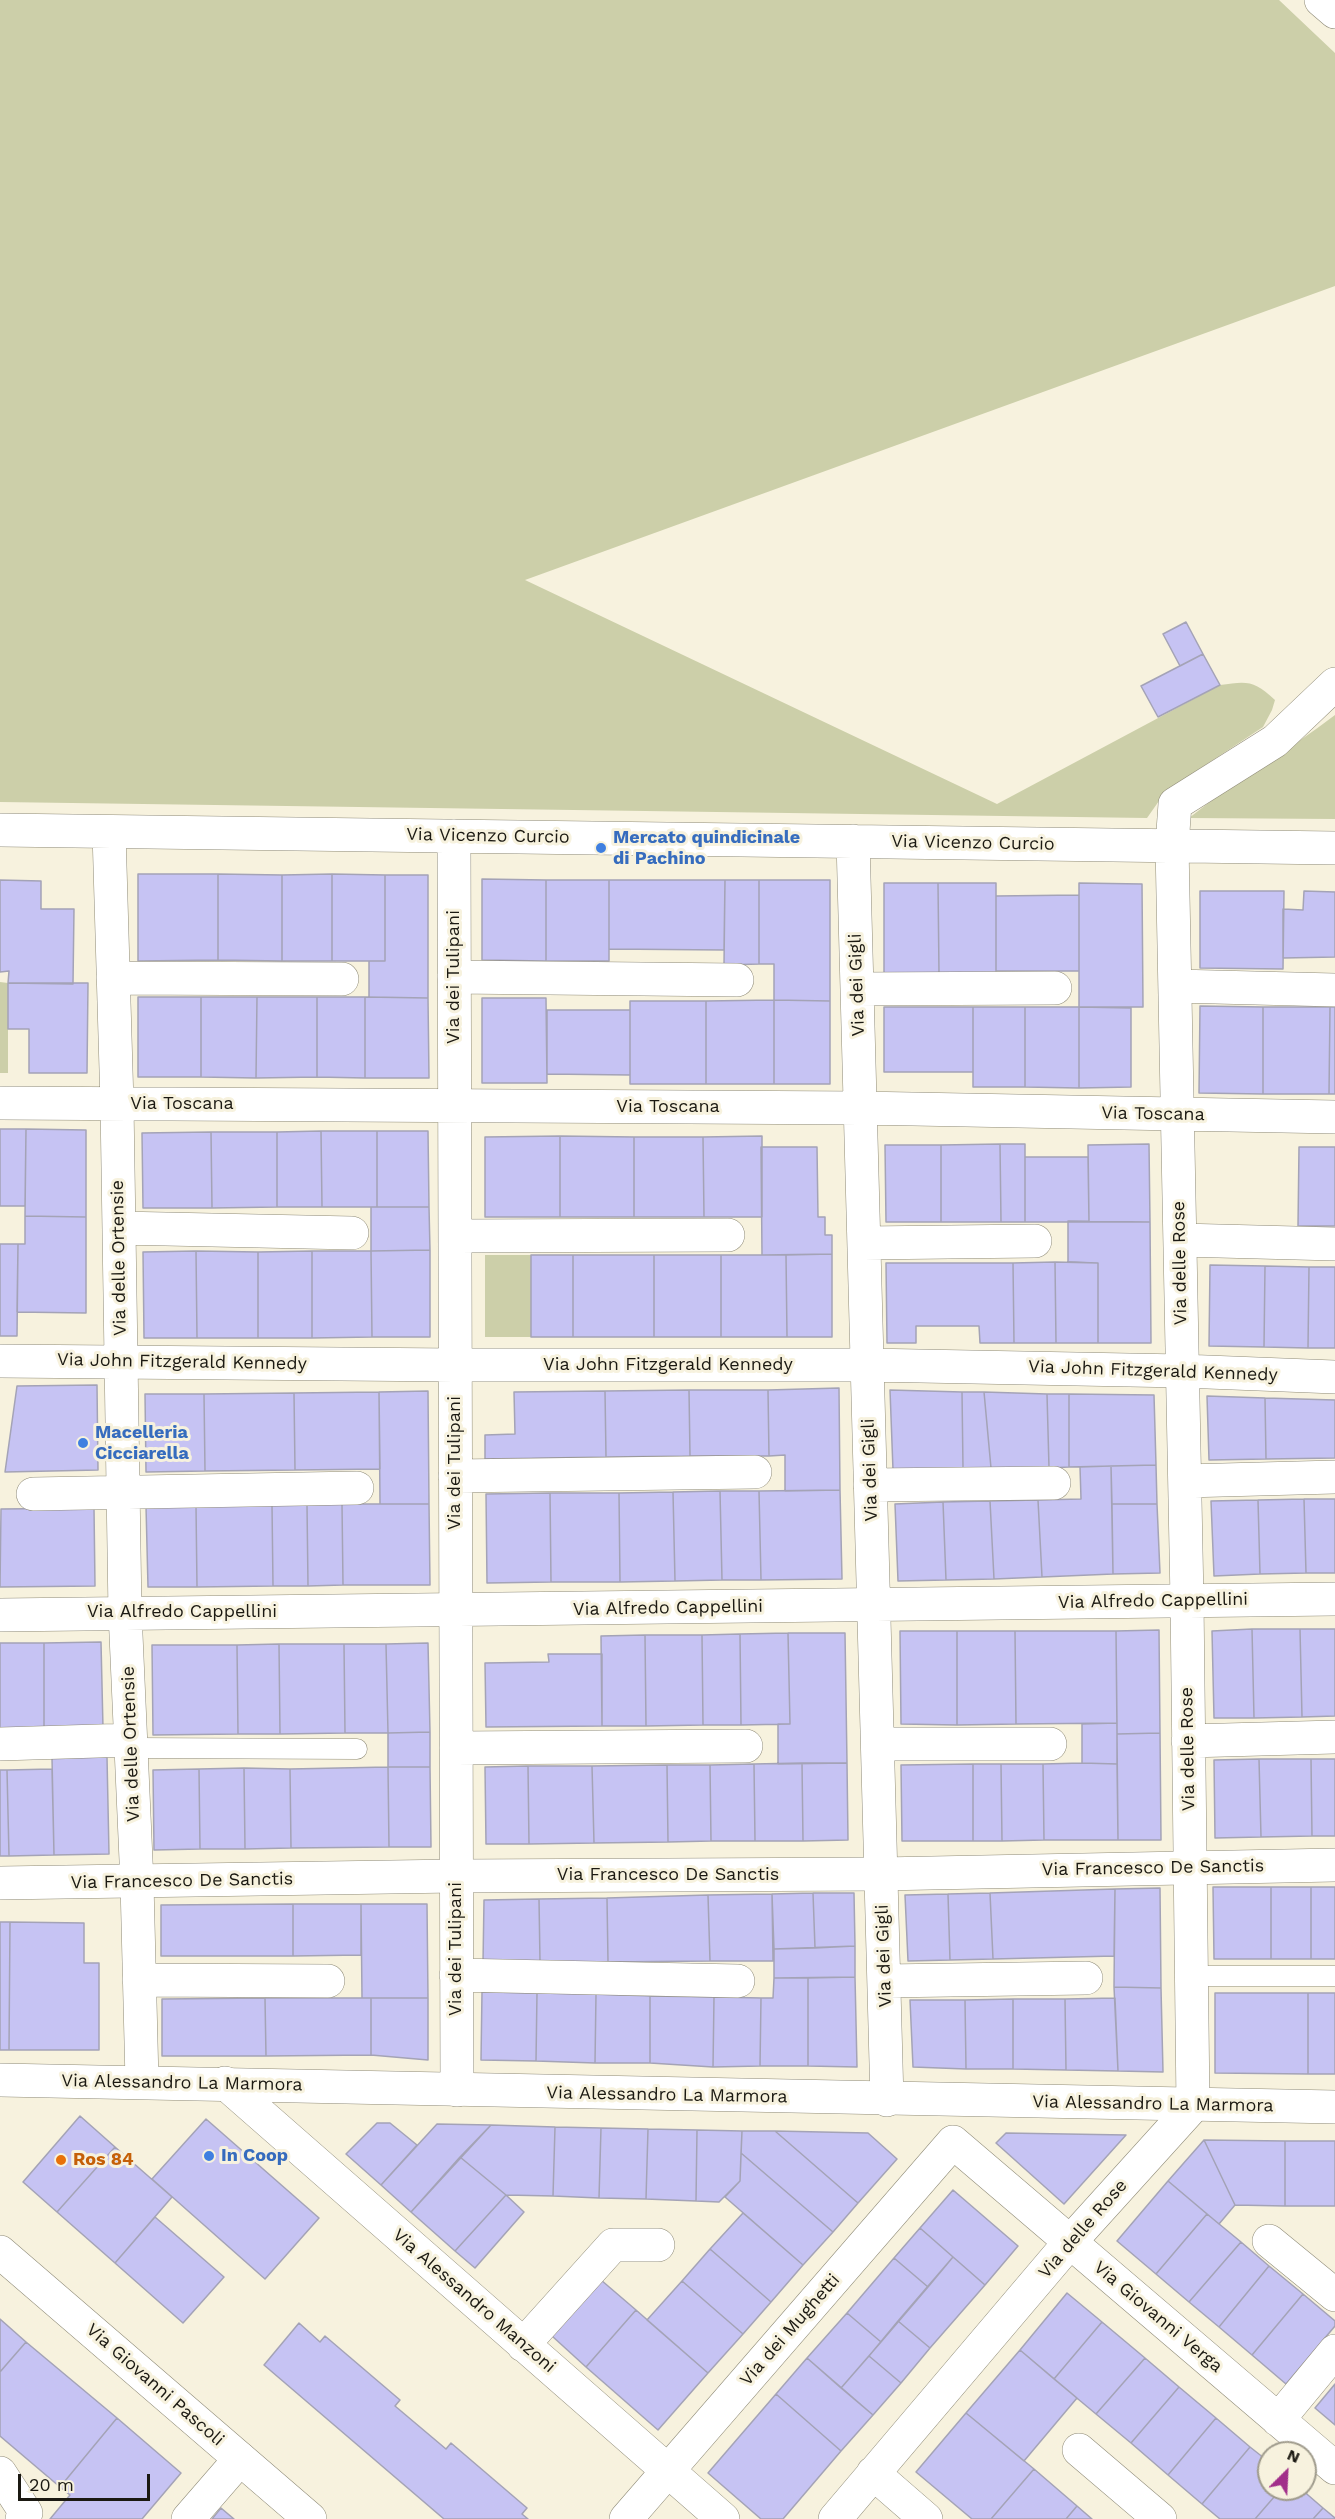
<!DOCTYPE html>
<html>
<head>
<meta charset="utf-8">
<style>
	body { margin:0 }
	#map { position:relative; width:1335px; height:2519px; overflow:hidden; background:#f7f2de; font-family:"Work Sans",sans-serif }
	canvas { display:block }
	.north { position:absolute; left:1257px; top:2441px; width:60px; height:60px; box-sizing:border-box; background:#f7f2de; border:2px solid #9f9b8c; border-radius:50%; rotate:24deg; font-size:16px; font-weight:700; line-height:24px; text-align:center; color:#1b1912 }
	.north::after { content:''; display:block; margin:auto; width:21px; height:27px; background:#a22f8a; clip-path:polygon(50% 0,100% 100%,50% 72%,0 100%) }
	.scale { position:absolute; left:18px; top:2474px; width:132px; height:27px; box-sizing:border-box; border:3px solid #1b1912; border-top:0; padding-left:8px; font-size:18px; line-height:21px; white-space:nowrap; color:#1b1912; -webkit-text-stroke:4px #f7f2de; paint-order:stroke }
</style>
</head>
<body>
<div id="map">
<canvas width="1335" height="2519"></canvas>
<div class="north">N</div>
<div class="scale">20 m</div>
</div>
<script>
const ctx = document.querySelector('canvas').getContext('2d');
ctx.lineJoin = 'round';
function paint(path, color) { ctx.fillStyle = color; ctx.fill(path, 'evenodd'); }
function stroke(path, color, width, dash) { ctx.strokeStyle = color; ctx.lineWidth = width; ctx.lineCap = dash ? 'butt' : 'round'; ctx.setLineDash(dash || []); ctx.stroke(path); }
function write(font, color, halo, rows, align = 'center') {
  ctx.font = font + ' "Work Sans",sans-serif'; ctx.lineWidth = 6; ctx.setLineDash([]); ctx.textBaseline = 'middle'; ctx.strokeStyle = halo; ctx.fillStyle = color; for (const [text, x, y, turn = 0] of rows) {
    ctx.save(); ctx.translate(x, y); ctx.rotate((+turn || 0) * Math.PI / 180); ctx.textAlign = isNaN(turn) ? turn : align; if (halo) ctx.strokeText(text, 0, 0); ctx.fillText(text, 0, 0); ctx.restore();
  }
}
paint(new Path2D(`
	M0 0H1279L1335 53V286L525 580 997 804 1220 685C1247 681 1254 680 1275 700L1272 710 1263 727 1166 791 1147 818 0 802Z
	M1335 715V819L1189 818C1236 780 1288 751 1335 715Z
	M0 982 8 983V1073H0Z
	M485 1255H531V1337H485Z`), '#cccfa9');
const building = new Path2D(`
	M1186 622 1203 654 1180 666 1163 634Z
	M1203 654 1220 685 1158 717 1141 686Z
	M138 874H218V960L138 961Z
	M218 874 282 875V961L218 960Z
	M332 874 385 875V961H332Z
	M332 874V961H282V875Z
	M385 875H428V998L369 997V961H385Z
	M482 879 546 880V961L482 960Z
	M0 880 41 881V909H74L73 984 8 983 9 971 0 972Z
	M546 880H609V961H546Z
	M609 880H725L724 950 609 949Z
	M725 880H759V964L724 965Z
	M759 880H830V1001L774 1000V964H759Z
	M884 883H938L939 974 884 973Z
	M938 883H996V974H939Z
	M1079 883 1142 884 1143 1007H1079Z
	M1200 891H1284L1283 969 1200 968Z
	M1304 891 1335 892V957L1283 958V909L1303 910Z
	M1079 895V971H996V896Z
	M8 983H88L87 1073H29V1029H8Z
	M138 997H201V1077H138Z
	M201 997H257L256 1078 201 1077Z
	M257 997H317V1077L256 1078Z
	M317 997H365V1078L317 1077Z
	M365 997 428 998 429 1078H365Z
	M482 998H546L547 1083H482Z
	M774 1000V1084H706V1001Z
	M774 1000 830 1001V1084H774Z
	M630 1001H706V1084H630Z
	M1200 1006 1263 1007V1094L1199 1093Z
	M884 1007H973V1072H884Z
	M973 1007H1025V1087H973Z
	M1025 1007H1079V1088L1025 1087Z
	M1079 1007 1131 1008V1087L1079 1088Z
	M1263 1007H1330L1329 1094H1263Z
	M1330 1007H1335V1094H1329Z
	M547 1010H630V1075L547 1074Z
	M0 1129H26L25 1206H0Z
	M26 1129 86 1130V1217L25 1216Z
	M321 1131H377V1207H322Z
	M321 1131 322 1207H277V1132Z
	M377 1131H428L429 1207H377Z
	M211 1132H277V1207L212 1208Z
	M211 1132 212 1208H143L142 1133Z
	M560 1136 634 1137V1217H560Z
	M560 1136V1217H485V1137Z
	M762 1136V1217H704L703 1137Z
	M634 1137H703L704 1217H634Z
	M1000 1144H1025V1222H1001Z
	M1000 1144 1001 1222H941V1145Z
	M1149 1144 1150 1222H1089L1088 1145Z
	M885 1145H941V1222H886Z
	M761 1147H817L818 1217H825V1235H832V1254L762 1255Z
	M1299 1147H1335V1226H1298Z
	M1025 1157H1088L1089 1222H1025Z
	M371 1207H429L430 1250 371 1251Z
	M25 1216 86 1217V1313L17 1312 18 1244H25Z
	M1068 1221 1150 1222 1151 1343H1098V1263L1068 1262Z
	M0 1244H18L17 1336H0Z
	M430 1250V1337H372L371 1251Z
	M196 1251 197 1338H144L143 1252Z
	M196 1251 258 1252V1338H197Z
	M312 1251V1338H258V1252Z
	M312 1251H371L372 1337 312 1338Z
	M832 1254V1337H787L786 1255Z
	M531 1255H573V1337H531Z
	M573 1255H654V1337H573Z
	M654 1255H721V1337H654Z
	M721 1255H786L787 1337H721Z
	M1055 1262 1056 1343H1014L1013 1263Z
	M1055 1262 1098 1263V1343H1056Z
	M886 1263H1013L1014 1343H980L979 1326H916V1343H887Z
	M1210 1265 1265 1266 1264 1347 1209 1346Z
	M1265 1266 1309 1267 1308 1348 1264 1347Z
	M1309 1267H1335V1348H1308Z
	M97 1385 98 1470 5 1472 17 1386Z
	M839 1388 840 1490 785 1491V1455L769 1456 768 1390Z
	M689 1390 690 1456 606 1457 605 1391Z
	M689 1390H768L769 1456H690Z
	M890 1390 962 1392 963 1468 893 1470Z
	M428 1391 429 1504H380L379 1392Z
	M605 1391 606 1457 485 1459V1435L515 1434 514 1392Z
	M379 1392 380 1469 295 1470 294 1393Z
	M962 1392H984L991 1468H963Z
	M984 1392 1047 1394 1049 1468H991Z
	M294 1393 295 1470 205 1471 204 1394Z
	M145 1394H204L205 1471 146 1472Z
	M1047 1394H1069V1467L1049 1468Z
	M1069 1394 1154 1395 1156 1465 1069 1467Z
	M1207 1396 1265 1398 1266 1459 1209 1460Z
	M1265 1398 1335 1400V1458L1266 1459Z
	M1156 1465 1157 1504H1112L1111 1466Z
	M1111 1466 1113 1574 1042 1577 1038 1500 1081 1499 1080 1467Z
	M840 1490 842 1579 761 1580 759 1491Z
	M720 1491H759L761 1580H722Z
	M720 1491 722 1580 675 1581 673 1492Z
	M673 1492 675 1581 620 1582 619 1493Z
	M550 1493H619L620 1582H551Z
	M550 1493 551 1582 487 1583 486 1494Z
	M1304 1499H1335V1573H1306Z
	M1304 1499 1306 1573 1260 1574 1258 1500Z
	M1038 1500 1042 1577 994 1579 990 1501Z
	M1258 1500 1260 1574 1214 1576 1211 1501Z
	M990 1501 994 1579 946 1580 943 1502Z
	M943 1502 946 1580 898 1581 895 1504Z
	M342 1504 343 1585 308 1586 307 1505Z
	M342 1504H429L430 1585H343Z
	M1112 1504H1157L1160 1573 1113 1574Z
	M272 1505H307L308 1586H273Z
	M272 1505 273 1586 197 1587 196 1506Z
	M146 1506H196L197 1587H148Z
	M94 1508 95 1586 0 1587 1 1509Z
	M1252 1629 1254 1718H1214L1212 1631Z
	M1252 1629H1300L1302 1717 1254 1718Z
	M1300 1629H1335V1716L1302 1717Z
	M1159 1630 1160 1733 1117 1734 1116 1631Z
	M900 1631H957V1725L901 1724Z
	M957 1631H1015L1016 1724 957 1725Z
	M1015 1631H1116L1117 1723 1016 1724Z
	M788 1633 790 1724 741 1725 740 1634Z
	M788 1633H845L847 1763 778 1764V1724H790Z
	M740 1634 741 1725H703L702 1635Z
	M645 1635 646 1726H602L601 1636Z
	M645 1635H702L703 1725 646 1726Z
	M101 1642 103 1728 44 1729V1643Z
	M0 1643H44V1729L0 1730Z
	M428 1643 430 1732 388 1733 386 1644Z
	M279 1644 280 1734H238L237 1645Z
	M279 1644H344L345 1733 280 1734Z
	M344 1644H386L388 1733H345Z
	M152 1645H237L238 1734 153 1735Z
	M548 1654H602V1726L486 1727 485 1663 549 1662Z
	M1117 1723V1764L1082 1763V1724Z
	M430 1732V1767H388V1733Z
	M1160 1733 1161 1840H1118L1117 1734Z
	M107 1757 109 1854 54 1855 52 1758Z
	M1259 1759H1311L1312 1836 1261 1837Z
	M1259 1759 1261 1837 1215 1838 1214 1760Z
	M1311 1759H1335V1836H1312Z
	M802 1763H847L848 1840 803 1841Z
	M802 1763 803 1841H755L754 1764Z
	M1082 1763 1117 1764 1118 1840H1044L1043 1764Z
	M754 1764 755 1841H711L710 1765Z
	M973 1764H1001L1002 1841H973Z
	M973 1764V1841H902L901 1765Z
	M1001 1764H1043L1044 1840 1002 1841Z
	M667 1765H710L711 1841 668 1842Z
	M667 1765 668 1842 594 1843 592 1766Z
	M528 1766H592L594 1843 529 1844Z
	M528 1766 529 1844H486L485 1767Z
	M388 1767 389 1847 291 1848 290 1769Z
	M388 1767H430L431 1847H389Z
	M244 1768 245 1849H200L199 1769Z
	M244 1768 290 1769 291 1848 245 1849Z
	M52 1769 54 1855 9 1856 7 1770Z
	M199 1769 200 1849 154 1850 153 1770Z
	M0 1770H7L9 1856H0Z
	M1213 1887H1271V1959H1214Z
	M1271 1887H1311V1959H1271Z
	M1311 1887H1335V1959H1311Z
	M1160 1888 1161 1988 1114 1987 1115 1889Z
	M1115 1889 1114 1956 993 1959 990 1893Z
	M813 1893H854L855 1946 815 1948Z
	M813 1893 815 1948 774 1949 772 1894Z
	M990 1893 993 1959 950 1960 948 1894Z
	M772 1894 773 1961H710L708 1895Z
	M948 1894 950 1960 908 1961 905 1895Z
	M708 1895 710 1961 608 1962 607 1898Z
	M607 1898 608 1962H540L539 1899Z
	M539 1899 540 1962 483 1963 484 1900Z
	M293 1904H361V1955L293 1956Z
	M293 1904V1956H161V1905Z
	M361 1904H427L428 1998H362Z
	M0 1922H10L9 2050H0Z
	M10 1922 84 1923V1963H99V2050H9Z
	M855 1946V1977L774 1978V1949Z
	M855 1977 857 2067 808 2066V1978Z
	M774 1978H808V2066H760L761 1998H773Z
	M1114 1987 1161 1988 1163 2072 1118 2071Z
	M482 1992 537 1993 536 2061 481 2060Z
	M537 1993 596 1994 595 2063 536 2061Z
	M1215 1993H1308V2074L1215 2073Z
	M1308 1993H1335V2074H1308Z
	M596 1994 650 1996V2063H595Z
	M650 1996 714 1997 713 2067 650 2063Z
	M714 1997 761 1998 760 2066 713 2067Z
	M265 1998H371V2055L266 2056Z
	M265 1998 266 2056H162V1999Z
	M371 1998H428V2060L371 2055Z
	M1115 1998 1118 2071 1066 2070 1065 1999Z
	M1013 1999H1065L1066 2070 1013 2069Z
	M1013 1999V2069H966L965 2000Z
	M910 2000H965L966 2069 913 2067Z
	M80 2116 115 2147 57 2212 23 2182Z
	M206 2119 319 2218 265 2279 152 2179Z
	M377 2123H390L417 2145 381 2185 346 2154Z
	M437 2124 491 2125 411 2212 381 2185Z
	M491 2125 555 2127 553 2196 506 2195 460 2157Z
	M555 2127 601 2128 599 2198 553 2196Z
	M601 2128 648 2129 646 2199 599 2198Z
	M648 2129 697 2130 696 2201 646 2199Z
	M697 2130 742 2131 740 2181 719 2202 696 2201Z
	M742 2131H775L858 2203 833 2232 741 2153Z
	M775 2131 868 2133 897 2159 858 2203Z
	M1006 2133 1126 2135 1064 2204 996 2143Z
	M1204 2140 1285 2141V2206L1235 2205Z
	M1204 2140 1235 2205 1219 2224 1168 2181Z
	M1285 2141H1335V2206H1285Z
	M115 2147 172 2197 115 2263 57 2212Z
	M741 2153 833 2232 803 2265 725 2197 740 2181Z
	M460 2157 506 2195 455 2251 411 2212Z
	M1168 2181 1207 2214 1156 2274 1117 2241Z
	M953 2190 1018 2246 985 2285 920 2228Z
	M506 2195 524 2212 475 2268 455 2251Z
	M743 2213 803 2265 771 2302 710 2249Z
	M1207 2214 1241 2242 1189 2302 1156 2274Z
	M155 2217 224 2277 183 2323 115 2263Z
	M920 2228 953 2257 928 2287 894 2258Z
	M1241 2242 1269 2266 1219 2327 1189 2302Z
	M710 2249 771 2302 743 2334 682 2281Z
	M953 2257 985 2285 930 2348 898 2321Z
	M894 2258 928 2287 881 2342 847 2313Z
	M1269 2266 1303 2294 1252 2355 1219 2327Z
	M601 2280 636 2310 586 2367 552 2336Z
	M682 2281 743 2334 708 2373 647 2320Z
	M1067 2293 1102 2322 1054 2379 1020 2350Z
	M1303 2294 1335 2321V2326L1286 2384 1252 2355Z
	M636 2310 708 2373 658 2430 586 2367Z
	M847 2313 881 2342 841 2388 807 2358Z
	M0 2319 26 2342 0 2372Z
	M898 2321 930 2348 901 2383 869 2356Z
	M1102 2322 1145 2358 1096 2414 1054 2379Z
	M299 2323 320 2342 325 2336 400 2400 395 2406 446 2449 451 2443 527 2508 522 2514 528 2519H444L264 2365Z
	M26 2342 117 2418 60 2487 0 2436V2372Z
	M1020 2350 1077 2398 1024 2461 966 2413Z
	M869 2356 901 2383 873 2415 841 2388Z
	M807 2358 873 2415 841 2451 776 2394Z
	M1145 2358 1179 2387 1131 2443 1096 2414Z
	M1335 2384V2425L1315 2408Z
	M1179 2387 1216 2418 1168 2475 1131 2443Z
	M776 2394 841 2451 783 2519H761L708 2473Z
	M966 2413 1034 2469 991 2519H972L916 2472Z
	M117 2418 181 2473 142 2519H50L70 2495 60 2487Z
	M1216 2418 1250 2447 1202 2504 1168 2475Z
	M1250 2447 1269 2462V2489H1281L1255 2519H1220L1202 2504Z
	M1034 2469 1077 2506 1066 2519H991Z
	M1281 2489H1301L1323 2508 1313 2519H1255Z
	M1077 2506 1092 2519H1066Z
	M221 2508 234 2519H212Z
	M1323 2508 1335 2518V2519H1313Z`);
paint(building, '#c6c3f3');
stroke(building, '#a4a3b6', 1.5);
const service = new Path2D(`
	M131 1748 357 1749
	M1191 1976H1335`);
const minor = new Path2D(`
	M1321 0 1335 12
	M0 830 1335 848
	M109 832 117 1104 125 1612 137 1883 142 2081
	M454 836 457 2090
	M853 841 887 2100
	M454 977 737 980
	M113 978 342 979
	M1175 986 1335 990
	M857 989 1055 988
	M0 1103 860 1108 1335 1117
	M119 1228 352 1233
	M455 1236 728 1235
	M1180 1240 1335 1244
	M864 1243 1035 1241
	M0 1361 454 1365H867L1182 1371 1335 1377
	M455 1476 755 1472
	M1185 1481 1335 1477
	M870 1485 1054 1483
	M33 1494 357 1488
	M0 1615 1335 1599
	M1188 1741 1335 1737
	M0 1744 131 1740
	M878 1744H1050
	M456 1748 746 1746
	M456 1975 738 1981
	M139 1980 328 1981
	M884 1981 1086 1978
	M225 2083 723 2519
	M953 2142 1335 2468
	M1269 2241 1335 2295
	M523 2345 613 2245H658
	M1278 2420 1335 2351
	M1079 2450 1160 2519
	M0 2473 26 2513 22 2519
	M873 2473 926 2519
	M188 2519 240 2459
	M626 2519 953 2142
	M835 2519 1070 2242 1193 2106 1187 1600 1172 845 1175 804 1275 741 1335 684`);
const tertiary = new Path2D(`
	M0 1883 456 1876 881 1874 1335 1865
	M0 2080 1335 2107
	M0 2252 310 2519`);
stroke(service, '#908c79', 21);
stroke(minor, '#908c79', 34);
stroke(tertiary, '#908c79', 34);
stroke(service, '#fff', 20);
stroke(minor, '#fff', 33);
stroke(tertiary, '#fff', 33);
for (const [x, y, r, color] of [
	[601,848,6,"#3f7fe0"],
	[83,1443,6,"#3f7fe0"],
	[209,2156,6,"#3f7fe0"],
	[61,2160,6,"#e8710a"]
]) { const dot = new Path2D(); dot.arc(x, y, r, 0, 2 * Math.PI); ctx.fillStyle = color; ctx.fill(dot); stroke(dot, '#f7f2de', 2); }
write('18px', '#1b1912', '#f7f2de', [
	["Via Vicenzo Curcio",488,836,1],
	["Via Vicenzo Curcio",973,843,1],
	["Via dei Tulipani",454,977,-90],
	["Via dei Gigli",857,985,-92],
	["Via Toscana",182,1104],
	["Via Toscana",668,1107],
	["Via Toscana",1153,1114,1],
	["Via delle Ortensie",119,1258,-91],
	["Via delle Rose",1180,1263,-91],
	["Via John Fitzgerald Kennedy",182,1362,1],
	["Via John Fitzgerald Kennedy",668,1365],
	["Via John Fitzgerald Kennedy",1153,1371,2],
	["Via dei Tulipani",455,1463,-90],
	["Via dei Gigli",870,1470,-92],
	["Via Alfredo Cappellini",1153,1601,-1],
	["Via Alfredo Cappellini",668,1608,-1],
	["Via Alfredo Cappellini",182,1612],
	["Via delle Ortensie",131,1744,-92],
	["Via delle Rose",1188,1749,-91],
	["Via Francesco De Sanctis",1153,1868,-1],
	["Via Francesco De Sanctis",668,1875],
	["Via Francesco De Sanctis",182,1881,-1],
	["Via dei Tulipani",456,1949,-90],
	["Via dei Gigli",884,1956,-92],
	["Via Alessandro La Marmora",182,2083,1],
	["Via Alessandro La Marmora",667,2095,1],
	["Via Alessandro La Marmora",1153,2104,1],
	["Via delle Rose",1083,2229,-49],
	["Via Alessandro Manzoni",474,2301,41],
	["Via Giovanni Verga",1158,2317,40],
	["Via dei Mughetti",790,2330,-49],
	["Via Giovanni Pascoli",155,2385,41]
]);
write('bold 18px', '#366cbe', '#f7f2de', [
	["Mercato quindicinale",613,838],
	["di Pachino",613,859],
	["Macelleria",95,1433],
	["Cicciarella",95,1454],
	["In Coop",221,2156]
], 'left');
write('bold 18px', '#c56008', '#f7f2de', [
	["Ros 84",73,2160]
], 'left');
</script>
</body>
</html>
